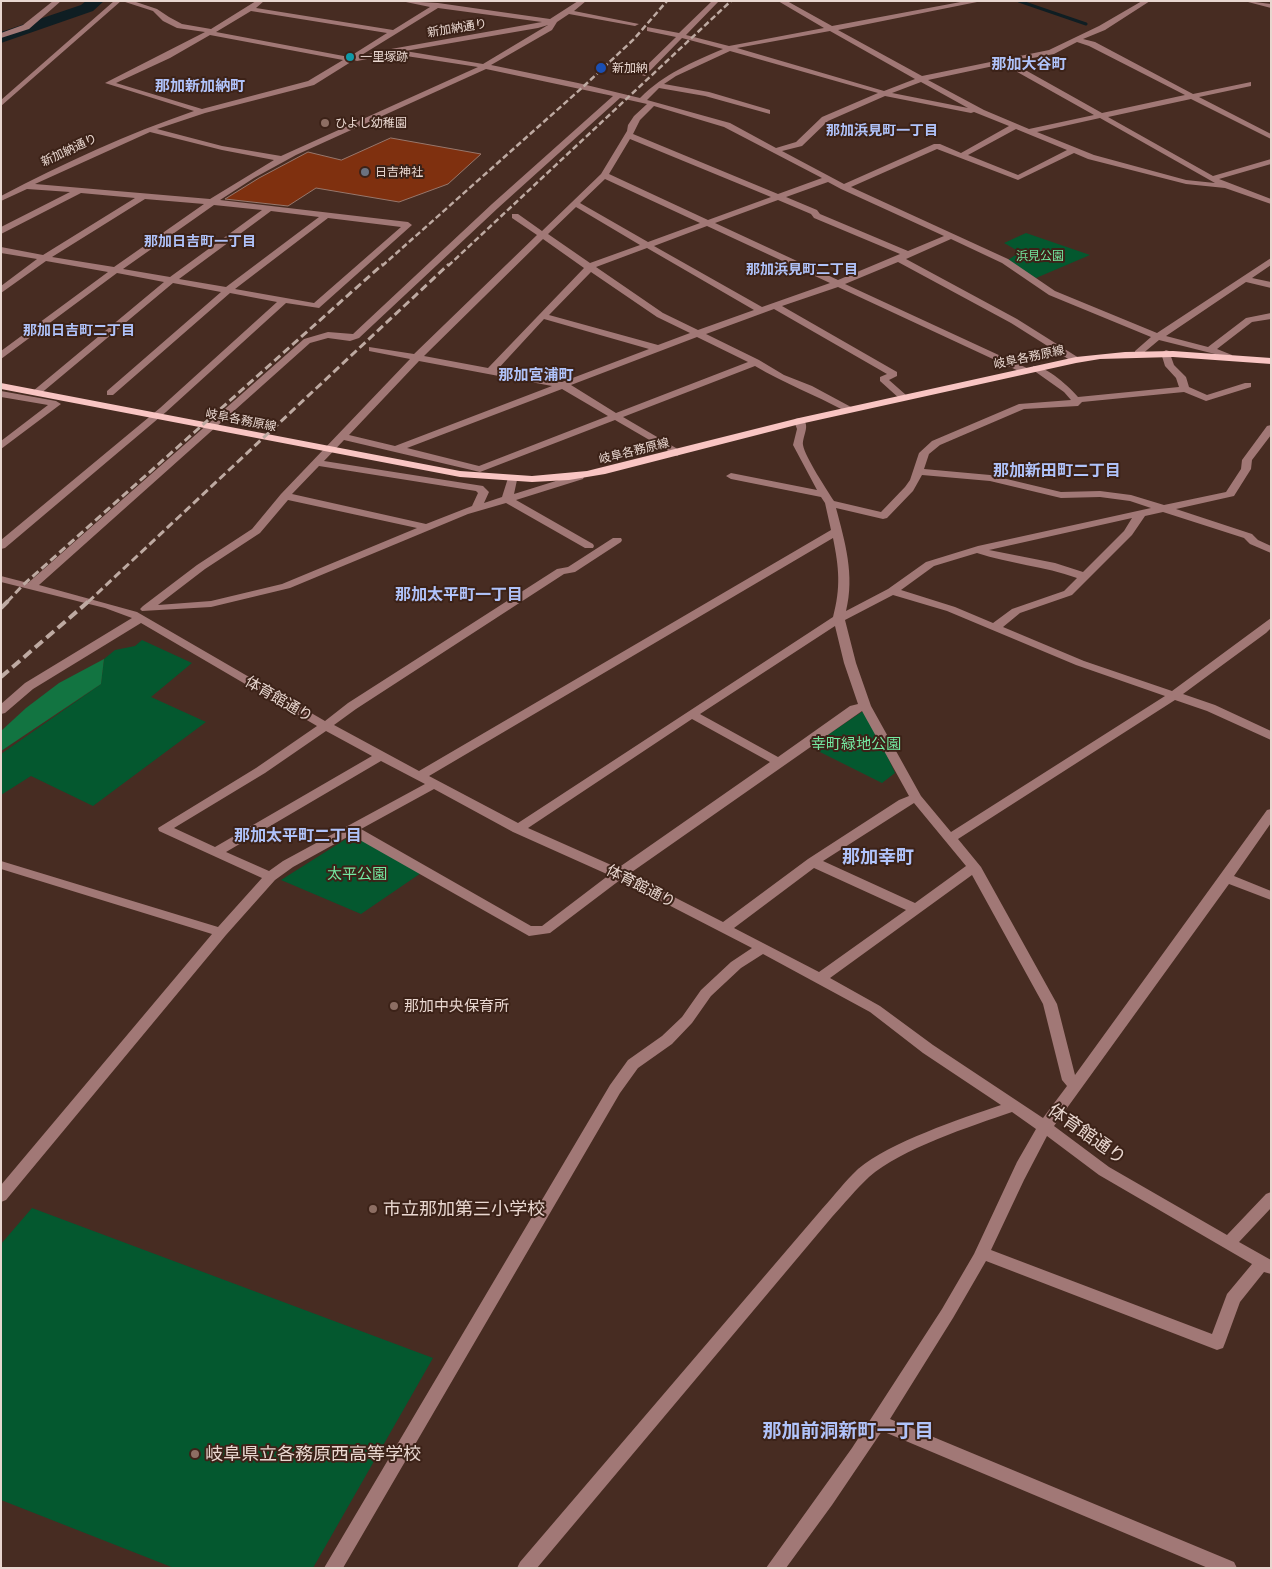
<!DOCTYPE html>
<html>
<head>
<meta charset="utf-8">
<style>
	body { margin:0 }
	#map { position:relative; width:1272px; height:1569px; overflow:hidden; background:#472c22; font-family:Ubuntu,sans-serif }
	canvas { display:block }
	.frame { position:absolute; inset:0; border:2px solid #e9d7d0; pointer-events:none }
</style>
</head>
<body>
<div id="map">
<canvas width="1272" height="1569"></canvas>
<div class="frame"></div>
</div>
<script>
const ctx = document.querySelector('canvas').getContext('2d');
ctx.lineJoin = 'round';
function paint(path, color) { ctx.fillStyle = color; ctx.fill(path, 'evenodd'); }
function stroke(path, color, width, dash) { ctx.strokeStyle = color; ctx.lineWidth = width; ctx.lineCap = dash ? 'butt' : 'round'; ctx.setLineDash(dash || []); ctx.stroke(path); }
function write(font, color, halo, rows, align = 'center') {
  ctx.font = font + ' Ubuntu,"Noto Sans JP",sans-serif'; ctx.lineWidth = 4; ctx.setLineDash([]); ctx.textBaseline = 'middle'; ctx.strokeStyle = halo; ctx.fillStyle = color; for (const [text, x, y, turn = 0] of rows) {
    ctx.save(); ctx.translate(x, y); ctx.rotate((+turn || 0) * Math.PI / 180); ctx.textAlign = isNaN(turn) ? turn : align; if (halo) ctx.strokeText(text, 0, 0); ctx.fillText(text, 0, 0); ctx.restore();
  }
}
paint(new Path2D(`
	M1026 233 1090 255 1036 278 1008 260 1020 252 1004 243Z
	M142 640 192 663 151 697 206 722 93 806 31 776 1 795V754L101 684 104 659 115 650 135 646Z
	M866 709 895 773 882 783 810 747Z
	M357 832 424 871 361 914 281 880Z
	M32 1208 433 1358 313 1568H174L1 1500V1244Z`), '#04582f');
paint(new Path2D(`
	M104 659 101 684 1 751V731L26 708 59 683Z`), '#127441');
stroke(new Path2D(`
	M1019 1 1086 24`), '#0f1e23', 3);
paint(new Path2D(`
	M86 1H104L93 11 1 43V32L81 5Z`), '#0f1e23');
const building = new Path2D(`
	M391 138 481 154 448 184 399 202 316 188 288 206 225 199 259 178 308 152 341 160Z`);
paint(building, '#7f300f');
stroke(building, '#97776c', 1);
paint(new Path2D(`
	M53 1H61L29 29 1 38V33L23 25Z
	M114 1H121L1 106V100Z
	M122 1H133L157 9 169 17 182 24 211 29 256 1H264L256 8 393 30 430 7 401 1 438 3 550 19 578 1H586L574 11 639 24 635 26 569 14 557 22 552 30 491 65 578 83 640 98C665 73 691 63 723 49L682 38 645 76 638 74 676 37 647 31V27L679 33 712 1H719L686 35 729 46 824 28 778 1H787L832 26 966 1H982L838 30 922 76 1049 50 1099 26 1142 1H1150L1105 30 1083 39 1095 42 1193 94 1251 82V86L1199 97 1271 134V139L1191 99 1108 117 1213 176 1271 159V164L1219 179 1271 199V204L1225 188 1186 184 1088 159 1074 153 1018 180 937 149 851 187 1008 259 1055 291 1157 333 1271 258V265L1252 278 1271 282V288L1246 282 1166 336 1208 347 1246 318 1271 313V319L1252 322 1217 349 1232 355V359H1226L1215 354 1159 340 1141 355H1135V351L1151 337 1049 295 1002 263 951 239 906 259 1017 319 1079 358V362H1073L1011 323 898 262 845 284 1029 369V373H1023L838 287 782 306 897 372V376L889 380 906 395V399H900L880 381V377L887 374 774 309 706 334 759 360 784 375 812 386 851 407V411H845C815 395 784 383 755 366L623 417 681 451 682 453 677 456 615 420 480 472 344 440 324 461 483 486 489 492 484 503 502 497 508 478 512 477 517 480 514 494 575 475H583L584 477 583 479 516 500 593 544 594 546 593 548H585L506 503 468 514 290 588 211 607 142 611 140 609 143 606 197 565 252 529 281 494 410 359 369 351V347L414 354 537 235 512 218V214H518L542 231 601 174 627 131 628 125 634 116 647 104 620 98 498 208 359 338 350 341 328 338 310 343 39 585 137 612 325 721 348 703 557 569 568 567 613 538H621L622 540 621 542 575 572 564 574 356 709 334 725 419 771 831 530 825 503 821 497 731 479 726 476 731 473 817 490 793 445 797 429 794 421 795 419 799 418C813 422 802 436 803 445 805 457 827 490 834 501L881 512 905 487 910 480 919 453 932 441 1019 404 1071 400 1064 392 1033 370V366C1044 364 1071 388 1078 397L1179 387 1176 378 1165 366 1161 353 1166 350 1169 351 1174 365 1186 377 1189 387 1207 395 1245 383H1251V387L1206 401 1184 392 1082 402 1078 406 1024 409 940 445 929 454 924 469 990 475 1061 492 1100 491 1131 495 1164 505 1226 492 1241 469 1242 460 1267 426 1271 425V435L1252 460 1251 469 1234 496 1176 509 1252 534 1258 540 1271 546V553L1250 544 1244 538 1163 512 1145 516 1132 535 1072 595 1020 613 1003 627 1084 661 1172 691 1271 618V628L1266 633 1183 694 1215 705 1271 731V740L1207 711 1175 700 958 839 981 867 1057 1004 1075 1075 1267 810 1271 809V823L1234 876 1271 891V900L1229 884 1054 1126 1109 1167 1227 1235 1266 1194 1271 1192V1208L1239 1242 1271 1260V1274L1264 1272 1240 1302 1225 1343 1223 1348 1217 1350 986 1261 953 1318 890 1419 1234 1562 1237 1568H1208L882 1431 832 1505 786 1568H766L852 1448 942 1309 974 1254 1017 1162 1036 1129 1012 1112C971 1126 901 1149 869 1177 856 1189 844 1204 832 1217L537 1568H517L520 1562 822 1209C834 1196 845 1181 858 1169 890 1142 960 1119 1001 1105L923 1053 870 1012 763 954 741 968 711 996 692 1023 672 1044 638 1068 620 1093 343 1568H324L610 1085 628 1060 662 1036 682 1017 701 990 731 962 752 948 620 880 550 933 529 936 351 835 293 867 275 880 226 935 6 1200 1 1202V1185L212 934 1 869V861L218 927 262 878 159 831 158 828 256 768 317 726 141 623 33 689 5 713 1 714V704L25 683 132 618 105 608 1 582V576L28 583 304 339 328 332 353 334 492 204 613 96 486 69 296 155 254 178 220 200 408 222 412 225 319 308 286 303 166 412 5 548 1 549V540L160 408 277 302 230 293 113 395H107V391L221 292 173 283 39 395H33V391L164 282 117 273 1 359V351L108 272 46 261 1 293V286L37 259 1 253V247L43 255 135 198 81 193 1 234V227L70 192 27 189 1 201V196C64 163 127 134 194 111L105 83 205 32 177 28 163 21 153 11ZM438 8 542 22 391 49 360 56ZM251 11 387 33 349 57 216 32ZM548 25 483 64 405 51 538 28ZM830 31 915 79 884 91 737 48ZM210 35 343 60 308 81 202 109 116 83 170 58ZM1077 42 1089 46 1185 95 1102 113 1011 62 1054 54ZM730 51 878 93 822 117 796 142 776 148 730 123 647 100 659 88 705 96 770 114V110L709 92 664 84 676 76ZM393 54 478 67 281 156 222 146 157 129 205 113 314 85 354 60 357 61ZM1003 64 1094 115 1029 129 984 110 928 80ZM921 82 968 108 892 93ZM885 96 971 113 974 112 1009 126 961 153 940 144H934L844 184 782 151 802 146 828 121ZM654 106 724 127 822 178 778 194 633 134 640 120ZM1100 118 1215 183 1186 180 1094 155 1037 132ZM1016 129 1067 150 1018 175 968 155ZM150 132 222 150 274 160 210 199 35 184ZM630 139 771 197 708 220 609 174ZM605 179 700 223 648 242 580 203ZM828 182 841 189 944 236 908 251 820 214 817 210 786 197ZM145 199 204 204 114 267 52 257ZM778 200 811 214 814 218 900 254 838 280 715 223ZM214 205 262 210 170 277 123 269ZM576 207 640 245 590 263 548 234ZM271 211 319 217 226 287 179 279ZM328 218 401 227 314 303 235 289ZM707 226 830 283 762 307 654 246ZM543 239 584 268 488 368 424 356ZM647 248 754 310 698 330 663 313 596 267ZM591 272 657 317 690 333 658 345 549 315ZM544 319 649 349 562 382 497 370ZM697 337 748 362 616 413 571 385ZM419 361 552 386 395 446 349 435ZM562 389 608 416 479 466 407 448ZM319 466 476 491 478 493 472 506 426 524 292 494ZM922 475 990 481 1061 498 1100 497 1130 501 1151 508 978 546 926 562 888 589 846 611C855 575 845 542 836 508L883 519 887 518 913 491ZM288 500 417 528 282 584 211 601 158 605 205 569 260 533ZM1132 518 1124 531 1083 572 1055 563 989 550ZM833 538C839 568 841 587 833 617L518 823 429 776ZM977 553C1010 564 1044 566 1077 578L1064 591 1012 609 993 623 955 607 901 590 934 566ZM893 595 947 611 1076 665 1165 696 951 832 921 796 871 706 856 663 845 620ZM835 626 844 663 858 704 850 706 778 757 700 714ZM862 711 909 796 899 800 808 859 723 922 629 874ZM692 719 770 762 618 868 528 828ZM326 731 372 756 215 847 174 828 265 773ZM381 761 425 784 283 861 269 871 226 852ZM434 789 513 832 609 875 542 926H531L361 829ZM914 803 966 866 915 903 823 861ZM814 868 906 910 819 972 734 928ZM972 875 1043 1004 1062 1080 1067 1086 1043 1118 933 1045 880 1006 830 978ZM1047 1136 1099 1175 1252 1264 1227 1294 1212 1334 991 1250 1024 1180Z
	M1247 1 1271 4V8L1248 2Z
	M1 391 56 401 61 404 1 449V441L48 405 1 397Z`), '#a17876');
paint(new Path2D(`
	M1173 351 1271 358V364L1173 357 1100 359 1076 363 800 424 605 474 569 480 532 482 460 477 1 389V383L460 471 532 476 587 471 799 418 1076 357 1125 352Z`), '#f9c5c3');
stroke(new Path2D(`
	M382 266 584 86 634 39 667 1
	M448 266 731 1`), '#beaaa2', 2.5, [6, 3]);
stroke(new Path2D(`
	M7 602 23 585 383 264
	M88 602 449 264`), '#beaaa2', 3, [8, 4]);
stroke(new Path2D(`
	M1 608 8 601
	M1 677 89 601`), '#beaaa2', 4, [10, 5]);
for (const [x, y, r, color] of [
	[350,57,5,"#0f9aa8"],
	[601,68,6,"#1a4fb4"],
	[325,123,5,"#8d6e63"],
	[365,172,5,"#6b7280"],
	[394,1006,5,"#8d6e63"],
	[373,1209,5,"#8d6e63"],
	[195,1454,5,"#8d6e63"]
]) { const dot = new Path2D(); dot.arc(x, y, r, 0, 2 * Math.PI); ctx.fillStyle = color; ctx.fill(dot); stroke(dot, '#3c2218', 2); }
write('12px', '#e9d7d0', '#3c2218', [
	["新加納通り",457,28,-9],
	["新加納通り",69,150,-25],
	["岐阜各務原線",1029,357,-12],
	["岐阜各務原線",241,420,11],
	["岐阜各務原線",634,451,-14]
]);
write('12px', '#e9d7d0', '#3c2218', [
	["一里塚跡",360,57],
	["新加納",612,68],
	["ひよし幼稚園",335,123],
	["日吉神社",375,172]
], 'left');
write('12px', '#75e9a1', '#3c2218', [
	["浜見公園",1040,256]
]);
write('bold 14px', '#b0c3fa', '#3c2218', [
	["那加浜見町一丁目",882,130],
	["那加日吉町一丁目",200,241],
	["那加浜見町二丁目",802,269],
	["那加日吉町二丁目",79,330]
]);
write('bold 15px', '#b0c3fa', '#3c2218', [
	["那加大谷町",1029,64],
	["那加新加納町",200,86],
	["那加宮浦町",536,375]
]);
write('15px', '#e9d7d0', '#3c2218', [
	["体育館通り",279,699,30],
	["体育館通り",641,886,27]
]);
write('15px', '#75e9a1', '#3c2218', [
	["幸町緑地公園",856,744],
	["太平公園",357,874]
]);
write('15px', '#e9d7d0', '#3c2218', [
	["那加中央保育所",404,1006]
], 'left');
write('bold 16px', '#b0c3fa', '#3c2218', [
	["那加新田町二丁目",1057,471],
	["那加太平町一丁目",459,595],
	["那加太平町二丁目",298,836]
]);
write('bold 18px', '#b0c3fa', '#3c2218', [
	["那加幸町",878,857]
]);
write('18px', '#e9d7d0', '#3c2218', [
	["体育館通り",1087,1134,35]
]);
write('18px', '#e9d7d0', '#3c2218', [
	["市立那加第三小学校",383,1209],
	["岐阜県立各務原西高等学校",205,1454]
], 'left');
write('bold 19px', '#b0c3fa', '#3c2218', [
	["那加前洞新町一丁目",848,1431]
]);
</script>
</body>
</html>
